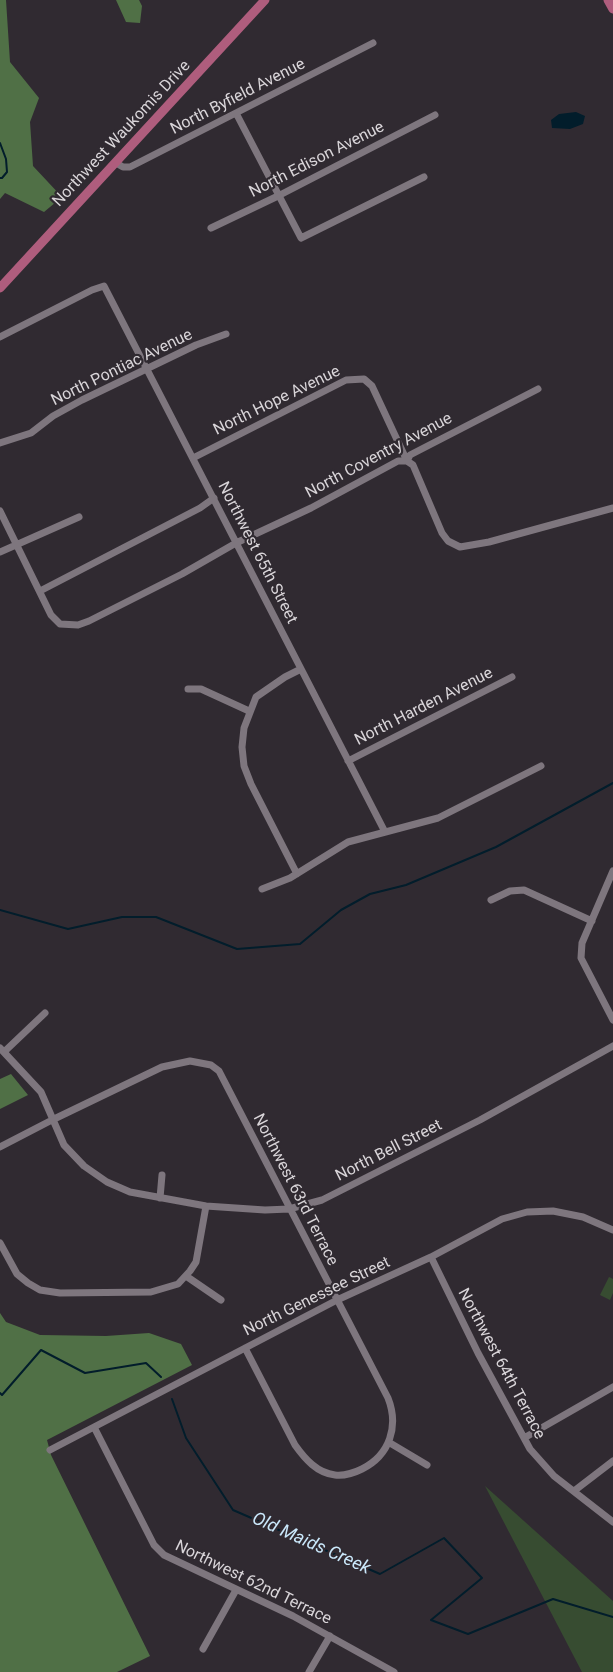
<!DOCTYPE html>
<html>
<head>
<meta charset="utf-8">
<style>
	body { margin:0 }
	canvas { display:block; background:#302a31 }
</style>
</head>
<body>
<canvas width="613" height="1672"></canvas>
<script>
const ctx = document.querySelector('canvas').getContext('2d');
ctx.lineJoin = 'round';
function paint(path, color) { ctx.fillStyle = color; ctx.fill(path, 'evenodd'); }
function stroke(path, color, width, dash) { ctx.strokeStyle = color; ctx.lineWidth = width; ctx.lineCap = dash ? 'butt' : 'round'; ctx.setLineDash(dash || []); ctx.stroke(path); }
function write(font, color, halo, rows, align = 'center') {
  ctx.font = font + ' Roboto,sans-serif'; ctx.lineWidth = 4.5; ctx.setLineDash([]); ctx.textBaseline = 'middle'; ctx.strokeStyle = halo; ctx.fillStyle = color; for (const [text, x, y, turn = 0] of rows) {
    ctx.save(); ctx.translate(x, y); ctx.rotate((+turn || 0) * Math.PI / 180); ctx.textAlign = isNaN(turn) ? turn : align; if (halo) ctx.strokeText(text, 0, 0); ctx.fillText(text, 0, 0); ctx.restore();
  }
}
paint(new Path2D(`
	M609 1277 613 1279V1293L610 1300 600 1295Z
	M485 1486 613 1601V1672H582Z`), '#374c31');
paint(new Path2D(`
	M0 0H6L10 62 39 98 30 122 33 166 62 197 44 212 5 193 0 199Z
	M116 0H139L142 6 140 23 126 22Z
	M11 1074 28 1095 0 1109V1079Z
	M0 1313 6 1322 40 1335 106 1336 149 1333 181 1344 192 1365 47 1440 51 1455 150 1656 117 1672H0Z`), '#507046');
paint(new Path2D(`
	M576 112 585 116 583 124 570 129 552 128 551 120 559 114Z`), '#021d2b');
stroke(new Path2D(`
	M0 143 6 159 7 172 2 178H0
	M0 910 68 929 122 917H156L237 949 300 944 341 910 370 894 406 885 496 847 613 783
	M0 1393 2 1395 41 1350 85 1373 146 1363 161 1377
	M172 1399 186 1438 233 1510 380 1574 444 1538 482 1578 431 1620 468 1634 553 1599 613 1617`), '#021d2b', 2);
stroke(new Path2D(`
	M236 113 301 238 424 177
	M116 163 123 167H130L373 43
	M211 228 278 196 435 115
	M0 337 92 290 104 286 385 832
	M0 443 31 433 53 416 82 400 196 345 226 334
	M193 458 346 380 364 379 372 386 407 461 413 465 442 533 448 541 460 547 489 542 613 508
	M0 511 51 615 60 624 78 625 89 621 182 574 236 543 311 508 398 461H407L410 455 538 389
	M0 552 79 517
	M40 591 200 508 214 498
	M188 689H201L249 711
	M348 761 512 677
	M613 871 582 943 581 958 613 1020
	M297 874 251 784 244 766 242 747 244 728 256 697 285 677 301 669
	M262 889 290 878 348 842 438 818 541 766
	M491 900 510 891 524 890 592 921
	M0 1048 41 1092 64 1145 84 1166 107 1182 130 1192 206 1206 265 1210 289 1209 322 1200 480 1120 613 1046
	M4 1052 45 1013
	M0 1147 52 1120 162 1067 190 1061 211 1065 219 1071 388 1398C399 1426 390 1455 362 1469 354 1473 345 1476 335 1475 317 1473 305 1459 295 1445L245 1348
	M160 1198 162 1175
	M0 1243 17 1274 28 1283 40 1290 60 1293 151 1292 178 1284 190 1271 196 1262 206 1206
	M431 1257 478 1353 530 1449 554 1476 613 1522
	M186 1276 221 1300
	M94 1427 154 1545 164 1555 293 1616 394 1672
	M524 1438 613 1387
	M390 1443 427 1465
	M50 1450 337 1300 431 1257 502 1219 527 1212 553 1211 583 1217 613 1230
	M574 1491 613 1461
	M203 1649 236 1590
	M309 1672 330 1636`), '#7e767e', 7);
stroke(new Path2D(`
	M608 0 613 9
	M0 288 265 0`), '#af5d7d', 9);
write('16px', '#d9d5d9', '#302a31', [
	["North Byfield Avenue",238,97,-27],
	["Northwest Waukomis Drive",122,134,-47],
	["North Edison Avenue",317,160,-27],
	["North Pontiac Avenue",122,368,-26],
	["North Hope Avenue",277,401,-26],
	["North Coventry Avenue",379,456,-28],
	["Northwest 65th Street",257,553,63],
	["North Harden Avenue",424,707,-27],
	["North Bell Street",389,1151,-27],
	["Northwest 63rd Terrace",295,1190,63],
	["North Genessee Street",317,1297,-26],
	["Northwest 64th Terrace",501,1364,62],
	["Northwest 62nd Terrace",253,1583,26]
]);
write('italic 18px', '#cae8fb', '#302a31', [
	["Old Maids Creek",311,1544,24]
]);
</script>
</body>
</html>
